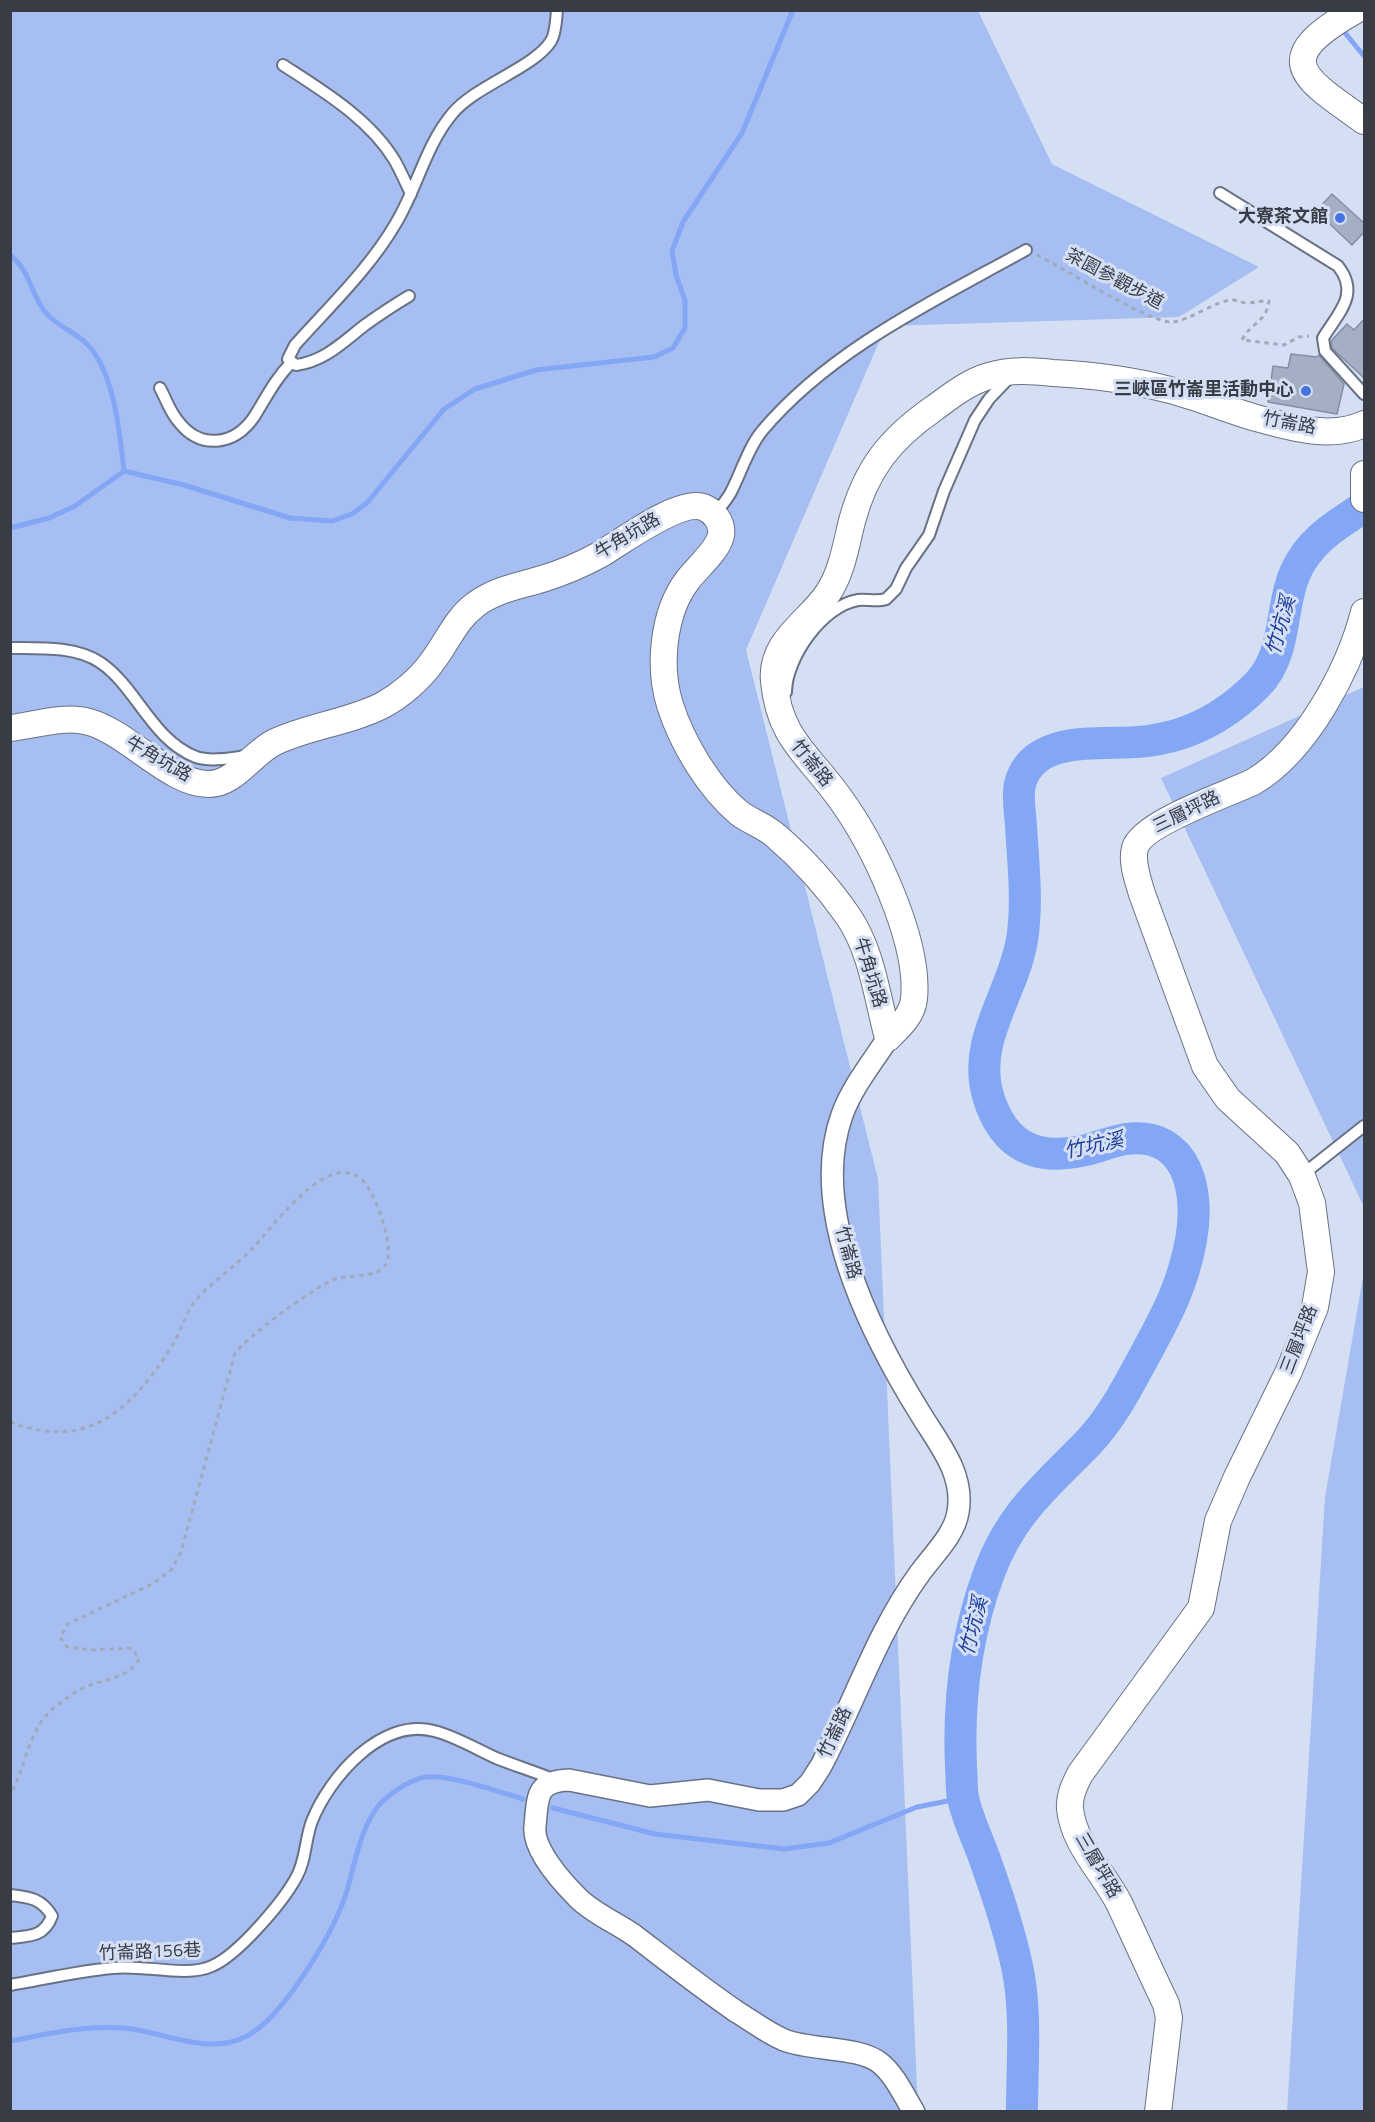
<!DOCTYPE html>
<html>
<head>
<meta charset="utf-8">
<style>
	body { margin:0 }
	#map { position:relative; width:1375px; height:2122px; overflow:hidden; background:#d4dff4; font-family:"Titillium Web",sans-serif }
	canvas { display:block }
	.frame { position:absolute; inset:0; border:12px solid #383c45; pointer-events:none }
</style>
</head>
<body>
<div id="map">
<canvas width="1375" height="2122"></canvas>
<div class="frame"></div>
</div>
<script>
const ctx = document.querySelector('canvas').getContext('2d');
ctx.lineJoin = 'round';
function paint(path, color) { ctx.fillStyle = color; ctx.fill(path, 'evenodd'); }
function stroke(path, color, width, dash) { ctx.strokeStyle = color; ctx.lineWidth = width; ctx.lineCap = dash ? 'butt' : 'round'; ctx.setLineDash(dash || []); ctx.stroke(path); }
function write(font, color, halo, rows, align = 'center') {
  ctx.font = font + ' "Titillium Web","Noto Sans TC",sans-serif'; ctx.lineWidth = 6; ctx.setLineDash([]); ctx.textBaseline = 'middle'; ctx.strokeStyle = halo; ctx.fillStyle = color; for (const [text, x, y, turn = 0] of rows) {
    ctx.save(); ctx.translate(x, y); ctx.rotate((+turn || 0) * Math.PI / 180); ctx.textAlign = isNaN(turn) ? turn : align; if (halo) ctx.strokeText(text, 0, 0); ctx.fillText(text, 0, 0); ctx.restore();
  }
}
paint(new Path2D(`
	M11 11H978L1052 164 1259 267 1179 317 886 326 746 650 878 1179 918 2111 11 2112Z
	M1364 687V1207L1161 778Z
	M1364 1271V2111H1287L1325 1497Z`), '#a6bef1');
stroke(new Path2D(`
	M1341 28 1364 56
	M10 255C31 271 30 294 46 313 57 326 75 332 87 344 114 371 120 434 124 471
	M10 528 49 518 75 506 124 471 184 485 290 518 332 521 352 514 367 503 444 409 475 389 536 370 654 357 673 348 685 328V300L676 275 672 251 683 222 742 133 793 10
	M553 1808 655 1834 784 1849 829 1843 917 1807 963 1798
	M10 2041C47 2034 85 2025 123 2028 163 2031 208 2057 247 2036 284 2016 331 1936 345 1897 354 1869 358 1837 374 1812 383 1797 408 1780 426 1777 449 1774 499 1792 523 1799`), '#83a6f5', 5);
stroke(new Path2D(`
	M1022 2112C1022 2064 1027 2012 1017 1966 1009 1929 997 1893 984 1857 977 1838 967 1817 963 1798 961 1788 962 1777 961 1767 958 1700 966 1635 989 1573 1011 1513 1047 1485 1089 1442 1111 1418 1125 1392 1140 1364 1163 1321 1182 1290 1191 1240 1200 1192 1188 1131 1126 1139 1112 1141 1099 1147 1086 1150 1038 1161 1005 1148 989 1099 970 1042 1013 994 1022 940 1028 903 1023 862 1021 825 1020 812 1017 797 1020 784 1034 731 1108 747 1148 741 1161 739 1176 736 1188 731 1215 721 1237 705 1257 685 1291 651 1277 598 1302 560 1317 536 1341 522 1364 507`), '#83a6f5', 32);
const building = new Path2D(`
	M1332 194 1365 224V231L1352 245 1316 211Z
	M1365 318V379L1332 348 1331 341 1347 324 1354 330Z
	M1291 354 1317 357 1319 355 1344 384 1337 414 1268 402 1273 366 1288 368Z`);
paint(building, '#a5afc3');
stroke(building, '#858ea3', 1.5);
const service = new Path2D(`
	M283 65C323 91 370 119 395 161 401 172 406 183 411 194
	M1220 193 1338 266C1360 294 1339 312 1323 338L1325 351 1364 394
	M409 296C394 305 379 315 365 325 343 342 325 361 296 365L288 359 295 345C330 306 370 268 396 223 417 188 426 145 452 114 476 85 534 68 551 41 556 33 556 20 557 10
	M160 388C166 399 170 412 178 421 200 450 234 446 254 417 266 398 275 379 291 363
	M715 514C720 507 727 500 731 492 741 473 748 448 762 431 831 349 934 301 1026 250
	M10 648C39 648 77 646 101 663 137 688 152 740 196 757 211 762 231 758 246 756
	M786 692C786 659 822 606 858 600 868 599 877 602 886 599L896 589 906 568 929 535 944 491 975 420 989 399 1010 377
	M1302 1175 1364 1126
	M10 1895C30 1897 42 1899 52 1916 44 1937 30 1936 10 1938
	M10 1985C45 1979 79 1971 113 1968 143 1964 186 1978 212 1966 238 1955 282 1903 296 1878 306 1861 305 1839 312 1821 329 1778 381 1717 434 1731 455 1736 476 1749 496 1758 516 1766 536 1772 555 1780`);
const minor = new Path2D(`
	M888 1038C872 1063 852 1087 842 1115 808 1210 871 1334 920 1413 938 1443 965 1474 958 1512 955 1534 933 1555 920 1573 877 1632 855 1701 821 1766L810 1783 798 1795 783 1800H759L708 1790 650 1796 569 1780C535 1781 538 1798 535 1826 532 1849 563 1883 578 1898 594 1914 617 1923 635 1936 669 1962 702 1988 737 2012 752 2021 767 2033 784 2040 812 2051 858 2046 880 2063 895 2075 904 2096 914 2112`);
const tertiary = new Path2D(`
	M1356 10C1270 59 1300 76 1364 121
	M1364 474V499
	M10 728C35 725 65 715 89 722 127 732 171 785 209 784 235 784 252 753 275 742 309 726 350 722 383 705 401 695 420 679 432 662 447 643 455 620 475 605 494 590 519 586 542 579 562 573 583 564 601 554 623 541 679 499 703 507 714 511 723 523 721 535 718 551 697 567 687 581 663 613 658 667 670 705 682 743 709 788 739 813 751 822 765 826 776 836 803 859 827 886 848 916 872 951 877 997 888 1038
	M888 1038C899 1027 912 1016 914 999 920 941 873 843 839 797 808 754 779 738 774 681 770 641 809 622 828 593 842 572 846 545 852 521 866 469 890 439 933 409 951 396 968 382 989 376 1010 369 1032 371 1053 373 1093 375 1132 380 1170 390 1201 398 1230 411 1260 419 1292 428 1333 439 1364 424
	M1158 2112 1169 2018 1166 2004C1150 1971 1135 1937 1119 1903 1103 1872 1074 1845 1070 1809 1069 1796 1074 1786 1080 1774L1201 1608 1218 1521 1237 1477 1289 1371 1315 1307 1321 1272 1312 1203 1302 1176 1287 1153 1228 1099 1205 1066 1142 894C1138 880 1131 862 1135 848 1142 823 1228 794 1253 782 1306 751 1349 670 1364 612`);
stroke(service, '#697285', 14);
stroke(minor, '#697285', 24);
stroke(tertiary, '#697285', 28);
stroke(new Path2D(`
	M1037 255C1064 268 1150 324 1173 322 1191 320 1216 300 1233 300 1238 300 1242 303 1247 303 1255 303 1261 300 1269 301 1266 323 1251 322 1242 340L1284 345 1299 337 1309 336
	M10 1422C88 1452 132 1409 172 1346 181 1332 185 1314 195 1301 212 1282 234 1267 252 1249 272 1228 327 1150 361 1179 375 1190 397 1252 385 1266 375 1279 347 1274 333 1280 310 1290 251 1334 235 1353L181 1552 172 1569 154 1583 68 1624 60 1637 67 1647 92 1650 132 1648 139 1659C130 1677 106 1679 88 1686 77 1690 65 1699 56 1706 27 1729 27 1766 10 1795`), '#a1aabb', 3, [4.5, 4.5]);
stroke(service, '#fff', 10);
stroke(minor, '#fff', 21);
stroke(tertiary, '#fff', 26);
for (const [x, y, r, color] of [
	[1340,218,6,"#4772e4"],
	[1306,391,6,"#4772e4"]
]) { const dot = new Path2D(); dot.arc(x, y, r, 0, 2 * Math.PI); ctx.fillStyle = color; ctx.fill(dot); stroke(dot, '#d4dff4', 2); }
write('bold 18px', '#383c45', '#d4dff4', [
	["大寮茶文館",1328,218],
	["三峽區竹崙里活動中心",1294,391]
], 'right');
write('18px', '#383c45', '#d4dff4', [
	["茶園參觀步道",1114,280,28],
	["竹崙路",1289,424,11],
	["牛角坑路",628,537,-31],
	["牛角坑路",158,760,30],
	["竹崙路",811,764,51],
	["三層坪路",1187,813,-26],
	["牛角坑路",869,973,73],
	["竹崙路",847,1253,75],
	["三層坪路",1300,1340,-69],
	["竹崙路",836,1733,-65],
	["三層坪路",1097,1866,60],
	["竹崙路156巷",150,1953,-2]
]);
write('italic 20px', '#203f99', '#d4dff4', [
	["竹坑溪",1282,626,-74],
	["竹坑溪",1094,1147,-12],
	["竹坑溪",975,1627,-76]
]);
</script>
</body>
</html>
